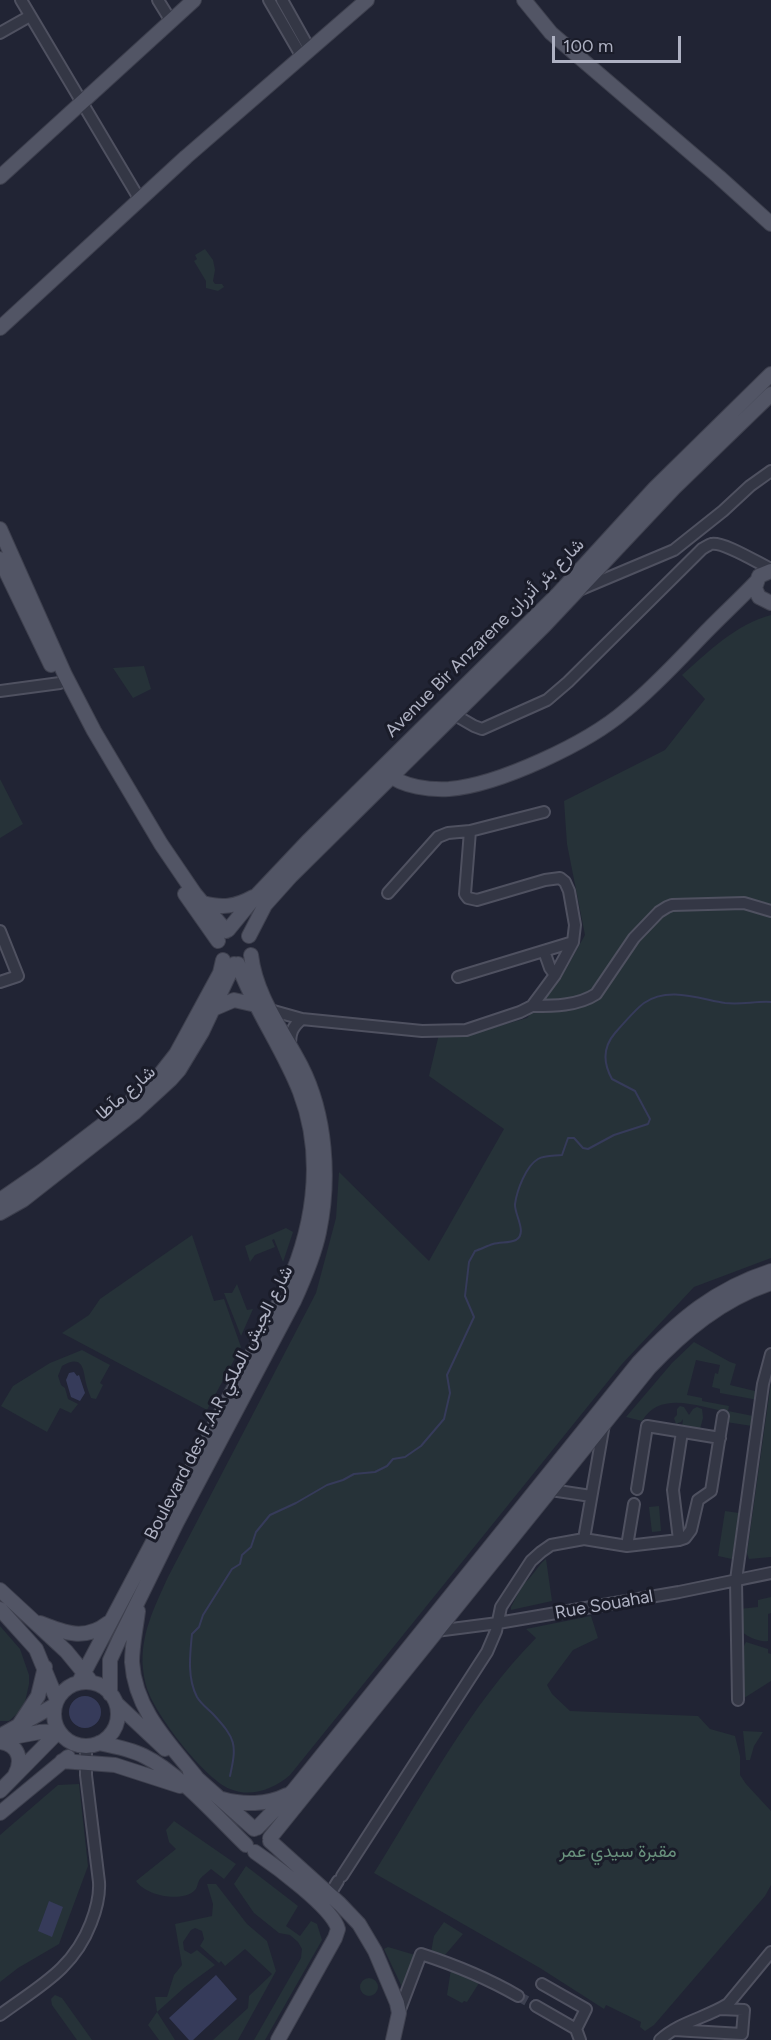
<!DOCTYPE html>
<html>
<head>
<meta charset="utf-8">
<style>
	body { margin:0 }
	#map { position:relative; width:771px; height:2040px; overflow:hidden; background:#212434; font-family:Figtree,sans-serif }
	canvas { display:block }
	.scale { position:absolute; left:552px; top:36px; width:129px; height:27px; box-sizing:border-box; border:3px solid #aeb1c2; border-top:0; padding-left:8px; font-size:18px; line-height:21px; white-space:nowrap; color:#aeb1c2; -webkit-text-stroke:4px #1a1c29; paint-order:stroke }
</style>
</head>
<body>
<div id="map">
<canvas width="771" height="2040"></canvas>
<div class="scale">100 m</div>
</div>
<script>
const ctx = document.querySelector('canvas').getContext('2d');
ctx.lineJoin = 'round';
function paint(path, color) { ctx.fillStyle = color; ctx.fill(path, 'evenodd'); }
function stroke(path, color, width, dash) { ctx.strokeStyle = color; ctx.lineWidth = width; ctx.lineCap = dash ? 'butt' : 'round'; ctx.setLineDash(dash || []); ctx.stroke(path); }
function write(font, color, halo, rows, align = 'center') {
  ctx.font = font + ' Figtree,Vazirmatn,sans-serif'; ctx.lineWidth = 6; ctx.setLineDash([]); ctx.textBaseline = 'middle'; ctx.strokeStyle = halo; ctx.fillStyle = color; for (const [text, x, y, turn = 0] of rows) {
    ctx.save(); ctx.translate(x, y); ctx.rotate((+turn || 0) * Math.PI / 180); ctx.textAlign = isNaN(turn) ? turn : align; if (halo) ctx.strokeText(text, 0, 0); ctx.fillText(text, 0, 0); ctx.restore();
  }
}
paint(new Path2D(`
	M205 249 213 260 215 270 213 281 215 284H222L224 287 218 291 206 288V281L194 261 197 259 195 255Z
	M771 615V1258L694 1287 622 1364 290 1775C274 1789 251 1798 230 1789 205 1779 161 1721 150 1696 146 1688 144 1678 143 1669 140 1635 154 1608 168 1577L316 1293 336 1218 339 1172 429 1261 504 1129 429 1076 439 1034H471L527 1018 561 978 585 935 567 844 564 801 665 750 705 699 682 675C708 652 736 624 771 615Z
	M144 666 151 689 133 698 113 668Z
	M0 779 23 824 0 838Z
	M286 1228 293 1232 283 1262 274 1239 272 1240 275 1247 255 1255 250 1262 245 1246Z
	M192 1235 214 1301 224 1299 241 1347 207 1410 62 1333 89 1315 100 1299Z
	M237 1284 247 1310 253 1309 241 1336 224 1293H232Z
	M694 1342 730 1362 736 1364 730 1385 759 1392 758 1400 720 1393V1389L712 1387 715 1373 718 1374 720 1365 696 1360 687 1395 702 1398V1401L729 1406 728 1411 753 1416 752 1426 726 1422 728 1412C701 1408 661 1389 642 1421L626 1417 672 1363Z
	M82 1350 110 1365 100 1383 103 1385 96 1399 91 1398C89 1393 87 1388 86 1383 83 1369 83 1354 62 1366L58 1376 61 1385 65 1388 68 1399 78 1404 71 1413 60 1408 47 1432 1 1406 13 1386 50 1363Z
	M771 1382V1557L749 1559 747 1553Z
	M680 1406 684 1407 689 1415 693 1409 697 1407 702 1409 703 1418 700 1429 682 1427 683 1419 681 1422 676 1424 674 1418 677 1415V1409Z
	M659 1506 661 1531 652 1532 649 1507Z
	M725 1511 739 1513 732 1559 718 1556Z
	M546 1559 552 1601 511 1610V1607L523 1584C532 1578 537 1566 546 1559Z
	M771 1597V1613L768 1614V1641C762 1643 744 1636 741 1630 738 1625 739 1615 739 1609L758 1607V1600Z
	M591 1616 598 1638 573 1650 547 1685 552 1694 570 1711 698 1716 710 1729 735 1736 740 1756V1775L746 1784 771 1811V1885L765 1896 654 2025 645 2031 640 2027 641 2022 606 2005 604 2009 540 1968 374 1873C424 1793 469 1706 536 1638L526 1629Z
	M0 1626 20 1649 29 1675V1684L25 1702 20 1711 9 1721H0Z
	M746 1642 768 1649V1653L771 1654V1681L741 1700 744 1646Z
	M743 1731 763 1732 754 1746 750 1760H746Z
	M79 1784 88 1866 59 1944 18 1968 0 1982V1835L58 1785Z
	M174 1821 236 1864 224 1879 211 1869C208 1872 203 1875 200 1879 197 1883 198 1888 194 1891 180 1903 145 1895 136 1881L176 1849 169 1842 166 1830Z
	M246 1866 298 1906 286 1926 300 1936 311 1921 317 1924 322 1940 265 2040H254L301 1958 302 1949 298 1942 290 1935 279 1933 254 1913 234 1884Z
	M207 1884H216L247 1924 267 1941 276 1971 238 2040H213L248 2008 249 1996 272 1974 245 1949 225 1966 221 1961 219 1963 200 1946 204 1939 202 1931 195 1928 191 1930 183 1942 184 1950 191 1954 197 1950 215 1965 185 1987 157 2012 175 2040H159L148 2025 157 2012 155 1997H167L174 1975 182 1965 175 1924 212 1916 213 1904Z
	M444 1922 463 1934 445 1955 431 1952 434 1936Z
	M388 1947 415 1955 405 1988 402 1987 384 1949Z
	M451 1969 479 1983 467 2002 464 2001 462 2003 447 1995Z
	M360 1987a9 9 0 1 1 18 0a9 9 0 1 1-18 0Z
	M55 1995 62 1998 92 2040H77L52 2005 51 1999Z`), '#263238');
paint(new Path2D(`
	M74 1372 77 1376 79 1375 85 1393 80 1401 71 1397 66 1380 69 1373Z
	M69 1712a16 16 0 1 1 32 0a16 16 0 1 1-32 0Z
	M49 1901 63 1907 52 1937 38 1931Z
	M216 1975 237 1999 193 2040H189L169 2018Z`), '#363b5a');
stroke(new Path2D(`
	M230 1776C237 1744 236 1739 213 1714 208 1709 201 1704 197 1697 187 1678 190 1654 192 1634L199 1627 203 1615 232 1569 240 1564 242 1555 251 1547 256 1532 270 1515 296 1503 327 1485 343 1480 354 1474 375 1472 387 1466 393 1459 405 1457 421 1446 444 1419 450 1393 447 1375 474 1317 465 1296 469 1262 475 1251C481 1249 487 1246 493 1244 500 1242 510 1243 516 1240 528 1233 514 1214 515 1204 517 1190 526 1166 538 1159 545 1155 554 1156 562 1155L568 1138H574L583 1148 588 1149 614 1135 648 1124 650 1119 635 1091 612 1079C603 1063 603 1047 615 1033 622 1025 637 1008 644 1003 668 986 700 999 725 1003 741 1005 755 1001 771 1002`), '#363b5a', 2);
stroke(new Path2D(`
	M518 1996 536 2006`), '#3d4050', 10, [10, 5]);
const minor = new Path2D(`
	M21 0 140 200
	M158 0 171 21
	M269 0 302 57
	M282 0 310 50
	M0 33 30 16
	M579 590 674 550 723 511 750 486 771 471
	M0 691 60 683
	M455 715 474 726 482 729 547 700 568 682 702 549C702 549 710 544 711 544 723 541 758 563 771 569
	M388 893 438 837 448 833 470 831
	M0 931 18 976 0 982
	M544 951 550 968 555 975
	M458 977 573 942
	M532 1006C553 1006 578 1006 596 994L634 938 659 912 667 907 672 905 744 903 771 911
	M270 1010 302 1019 422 1031 466 1030 520 1012 532 1006 544 990 555 975 573 942 575 925 569 891 565 882 560 878 545 880 477 900 468 898 465 894 470 831 544 812
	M290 1046C290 1033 292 1027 302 1019
	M637 1489 647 1426 720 1438
	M551 1490 591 1496
	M584 1539 604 1424
	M679 1540 673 1490 682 1432
	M627 1546 634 1504
	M436 1631 498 1623 679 1592 771 1573
	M738 1700 736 1580 763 1384 771 1354
	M342 1876 487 1652 496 1631 501 1607 531 1561 541 1552 551 1545 584 1539 627 1546 679 1540 685 1538 691 1530 698 1500 711 1491 723 1416
	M330 1894 338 1881
	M542 1984 586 2009 576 2029
	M536 2006 576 2029 580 2040
	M399 2012 421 1954C455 1965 487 1978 518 1996
	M0 2015C39 1986 73 1970 91 1923 96 1910 100 1897 99 1882L86 1775V1745
	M674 2030 742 2034 744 2010 720 2009
	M660 2040C679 2022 706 2018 728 2004L771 1952`);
const major = new Path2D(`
	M524 0 551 33 719 177 771 224
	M0 177 194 0
	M0 328 186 157 367 0
	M0 529 65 675 94 731 161 844 195 894 226 931
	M0 559 51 665
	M771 571 759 576 755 588 759 597 771 603
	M388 774C403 787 430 790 449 789 499 785 588 743 626 710 653 688 677 662 701 637 719 618 738 601 756 582
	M185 894 218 941
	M203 903C222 908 235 907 253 897
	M228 930 255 897 307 842 558 594 655 488 771 374
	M249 936 265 905 291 876 545 625 674 488 771 394
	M213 1009 234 1000 256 1005
	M0 1200 42 1171 119 1112 158 1077 176 1054 188 1032 220 973 223 960
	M0 1213 23 1200 134 1113 171 1079 179 1070 202 1032 234 964
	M0 1590 66 1651 89 1679
	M0 1609 36 1649 57 1700
	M138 1611C136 1628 132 1645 132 1662 135 1710 169 1743 197 1778
	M40 1623C65 1633 85 1641 108 1623
	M79 1682 282 1297C313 1234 326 1160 300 1092 283 1048 254 1009 238 964
	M54 1714a32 32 0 1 1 64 0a32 32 0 1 1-64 0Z
	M110 1694V1660L119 1640 177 1522 294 1301C304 1279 314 1256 319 1232 330 1179 326 1115 301 1066 282 1029 256 997 251 955
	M116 1703 165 1749
	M19 1725 38 1696 45 1667
	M0 1736 55 1705
	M2 1739 40 1732 59 1731
	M0 1742C19 1745 23 1760 15 1775
	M99 1743C114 1746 130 1749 144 1756 179 1773 218 1818 246 1845
	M62 1761 115 1765 180 1786
	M190 1772 254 1829
	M0 1791 59 1731
	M222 1799C243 1805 267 1805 287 1795
	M0 1813 68 1757
	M257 1828 294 1790 639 1362C679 1320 715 1289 771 1271
	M270 1838 649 1368C683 1332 722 1299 771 1283
	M270 1841 340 1904 359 1924 375 1951 397 2003 399 2013 393 2040
	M255 1852C274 1865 333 1908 338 1929L335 1938 278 2040`);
stroke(minor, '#4f5160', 14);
stroke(major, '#3e404e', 16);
stroke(minor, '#343745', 10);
stroke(major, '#525565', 14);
write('18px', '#aeb1c2', '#1a1c29', [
	["Avenue Bir Anzarene شارع بئر أنزران",485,638,-45],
	["شارع مآطا",126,1093,-41],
	["Boulevard des F.A.R شارع الجيش الملكي",219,1403,-63],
	["Rue Souahal",604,1605,-10]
]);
write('18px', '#68907c', '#1a1c29', [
	["مقبرة سيدي عمر",618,1852]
]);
</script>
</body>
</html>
